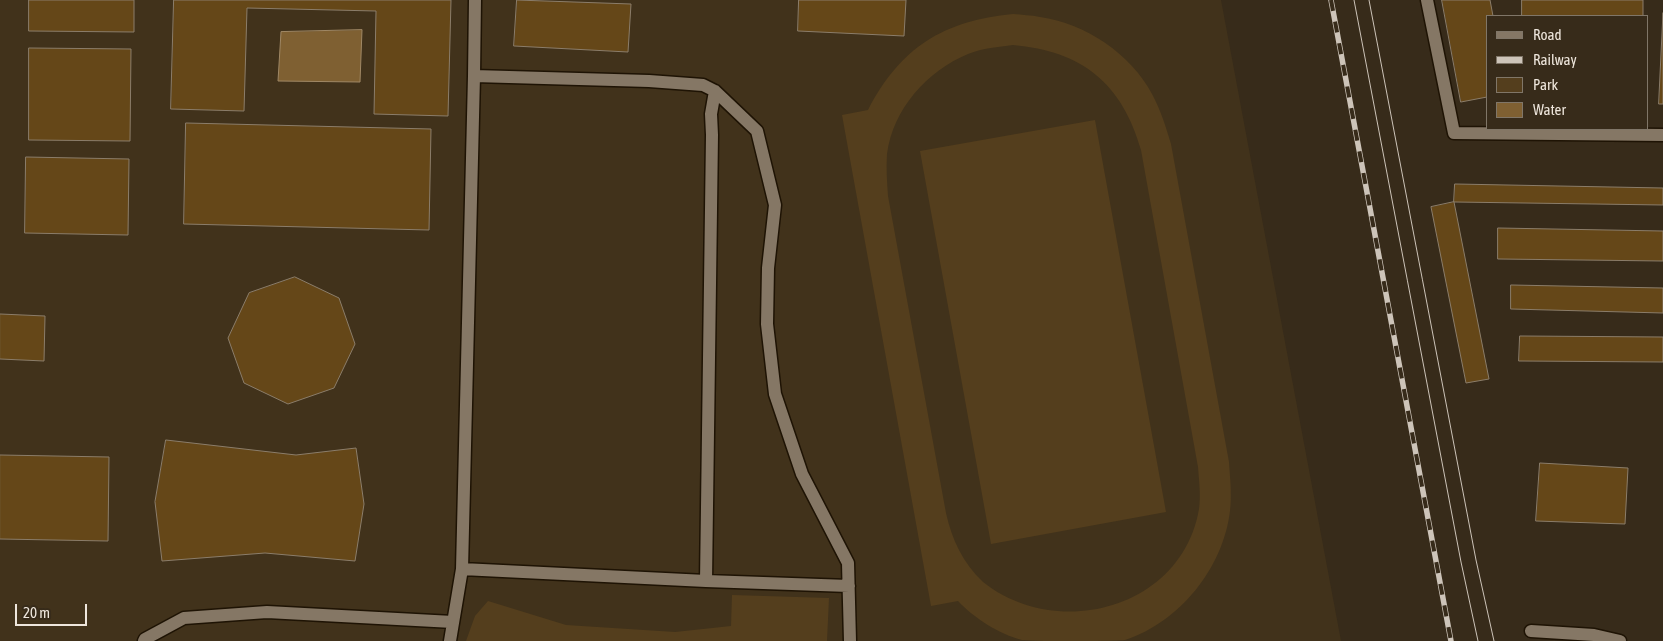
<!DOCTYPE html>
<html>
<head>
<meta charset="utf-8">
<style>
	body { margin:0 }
	#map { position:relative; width:1663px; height:641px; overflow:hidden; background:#372b1a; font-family:"Asap Condensed",sans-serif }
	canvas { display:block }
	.legend { position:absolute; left:1486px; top:15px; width:162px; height:115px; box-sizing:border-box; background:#372b1a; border:1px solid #807668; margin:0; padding:6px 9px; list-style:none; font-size:15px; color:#eee6dc }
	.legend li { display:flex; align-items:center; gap:10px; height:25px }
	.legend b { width:25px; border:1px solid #807668 }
	.scale { position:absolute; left:15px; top:604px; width:72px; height:22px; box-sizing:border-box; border:2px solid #eee6dc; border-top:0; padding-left:6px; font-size:15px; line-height:18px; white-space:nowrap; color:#eee6dc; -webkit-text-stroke:4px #372b1a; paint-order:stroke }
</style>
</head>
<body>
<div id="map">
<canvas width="1663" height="641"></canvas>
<ul class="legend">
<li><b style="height:6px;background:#857765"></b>Road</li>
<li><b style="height:6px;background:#cdc4b9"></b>Railway</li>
<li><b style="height:14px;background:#543e1d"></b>Park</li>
<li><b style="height:14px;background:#7f6032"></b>Water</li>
</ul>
<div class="scale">20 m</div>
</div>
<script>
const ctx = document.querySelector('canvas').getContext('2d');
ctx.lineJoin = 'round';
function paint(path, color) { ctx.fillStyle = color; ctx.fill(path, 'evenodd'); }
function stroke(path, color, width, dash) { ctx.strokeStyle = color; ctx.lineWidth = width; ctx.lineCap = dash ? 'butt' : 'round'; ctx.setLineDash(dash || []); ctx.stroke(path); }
paint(new Path2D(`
	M0 0H1221L1341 641H0Z`), '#41321b');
paint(new Path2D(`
	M1013 14C1022 15 1031 15 1040 17 1085 23 1131 54 1152 94 1161 111 1166 127 1171 144L1229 462C1230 478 1232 494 1230 511 1223 568 1180 622 1125 640 1114 641 1081 641 1068 641 1053 641 1035 641 1022 640 999 634 974 618 958 601L931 606 842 115 868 110C901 47 943 21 1013 14ZM1013 45C1082 51 1122 83 1141 150L1198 467C1199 481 1201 495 1199 509 1182 609 1057 641 983 582 963 563 952 540 946 513L888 196C887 182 886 168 887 154 893 109 927 71 968 54 983 48 998 47 1013 45Z
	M1095 120 1166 512 991 544 920 151Z
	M732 595 829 598 827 641H466L475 616 488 601 566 625 675 632 731 626Z`), '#543e1d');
const water = new Path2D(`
	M362 30 360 82 278 81 281 32Z`);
paint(water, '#7f6032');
stroke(water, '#a08865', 1);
const building = new Path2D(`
	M29 0H134V32L29 31Z
	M174 0H451L448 116 374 114 376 11 247 8 244 111 171 109Z
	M517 0 631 4 628 52 514 46Z
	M799 0H906L904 36 798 31Z
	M1442 0H1490L1493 16H1487V97L1461 102Z
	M1522 0H1643V16H1522Z
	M1663 13V104H1659Z
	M29 48 131 49 130 141 29 140Z
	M186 123 431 129 429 230 184 224Z
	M26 157 129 159 128 235 25 233Z
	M1455 184 1663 188V205L1454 202Z
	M1454 202 1489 379 1466 383 1431 207Z
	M1498 228 1663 231V261L1498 259Z
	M295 277 339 298 355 344 334 388 288 404 244 383 228 338 249 293Z
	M1511 285 1663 288V313L1511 309Z
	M0 314 45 316 44 361 0 359Z
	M1520 336 1663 337V362L1519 361Z
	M166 440 296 455 356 448 364 504 355 561 265 553 162 561 155 502Z
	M0 455 109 457 108 541 0 539Z
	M1540 463 1628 468 1625 524 1536 521Z`);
paint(building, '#654718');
stroke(building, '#8b7d6a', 1);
const lane = new Path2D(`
	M474 76 475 0
	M462 569 706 581 849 586
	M706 581 712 135 711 114 715 91
	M1531 631 1594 635 1620 641
	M144 641 145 639 184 618 267 612 453 622
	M450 641 462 569 474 76 649 81 703 85 715 91 757 131 775 205 768 268 767 324 775 394 802 474 848 563 850 641`);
const street = new Path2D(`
	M1427 0 1454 133 1663 135`);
stroke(lane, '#1e1304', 15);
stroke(street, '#1e1304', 15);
stroke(lane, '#857765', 12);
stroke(street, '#857765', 12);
stroke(new Path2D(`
	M1354 0 1461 562 1478 641
	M1369 0 1476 560 1494 641`), '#cdc4b9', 1);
const rail = new Path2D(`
	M1331 0 1451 641`);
stroke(rail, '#cdc4b9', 5.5);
stroke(rail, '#372b1a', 4, [11]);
</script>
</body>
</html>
